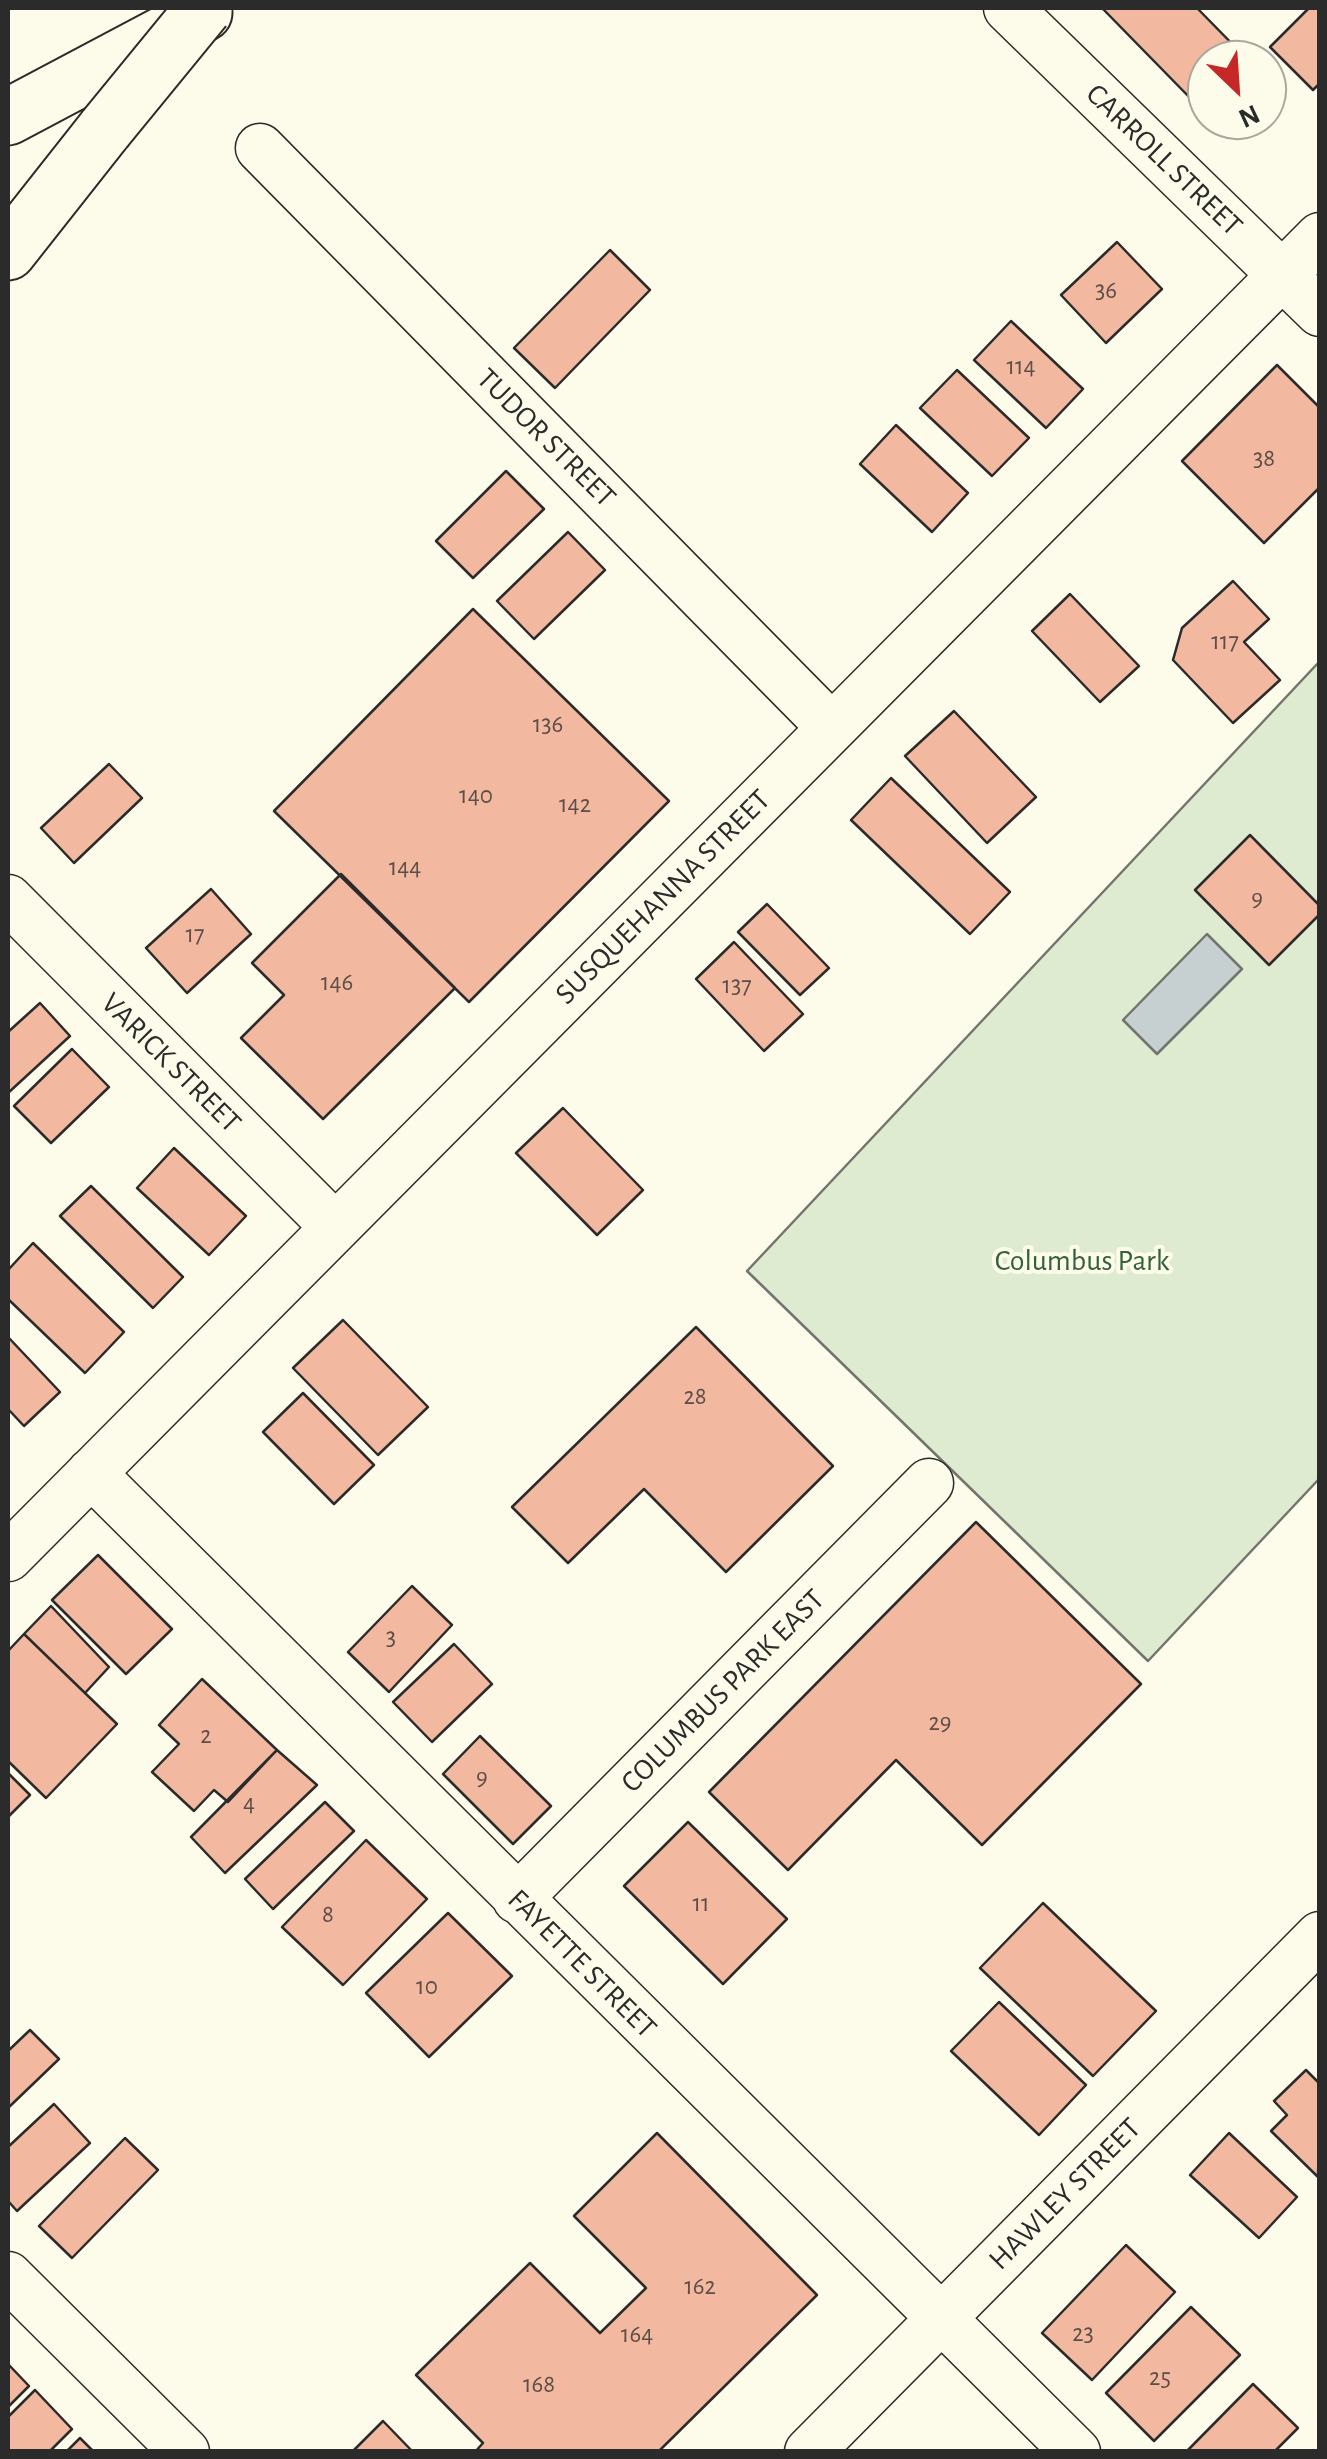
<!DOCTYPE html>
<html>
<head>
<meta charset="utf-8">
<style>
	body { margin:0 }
	#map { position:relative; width:1327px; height:2459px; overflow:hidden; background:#fdfbea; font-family:"Alegreya Sans",sans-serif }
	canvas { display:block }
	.frame { position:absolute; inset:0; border:10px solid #2b2b2b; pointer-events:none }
	.north { position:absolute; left:1187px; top:40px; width:100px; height:100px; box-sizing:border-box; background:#fdfbea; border:2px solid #a9a89e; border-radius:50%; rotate:155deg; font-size:28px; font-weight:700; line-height:40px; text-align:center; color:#2b2b2b }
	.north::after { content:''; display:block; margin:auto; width:35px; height:45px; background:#c62828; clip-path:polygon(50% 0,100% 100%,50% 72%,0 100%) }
</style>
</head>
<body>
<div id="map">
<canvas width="1327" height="2459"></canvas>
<div class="frame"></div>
<div class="north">N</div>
</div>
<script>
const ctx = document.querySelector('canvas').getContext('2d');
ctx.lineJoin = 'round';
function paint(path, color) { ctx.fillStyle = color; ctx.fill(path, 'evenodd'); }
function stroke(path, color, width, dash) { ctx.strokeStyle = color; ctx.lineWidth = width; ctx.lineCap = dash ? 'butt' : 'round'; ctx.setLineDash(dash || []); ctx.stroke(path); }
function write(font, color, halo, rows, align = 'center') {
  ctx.font = font + ' "Alegreya Sans",sans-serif'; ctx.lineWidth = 8; ctx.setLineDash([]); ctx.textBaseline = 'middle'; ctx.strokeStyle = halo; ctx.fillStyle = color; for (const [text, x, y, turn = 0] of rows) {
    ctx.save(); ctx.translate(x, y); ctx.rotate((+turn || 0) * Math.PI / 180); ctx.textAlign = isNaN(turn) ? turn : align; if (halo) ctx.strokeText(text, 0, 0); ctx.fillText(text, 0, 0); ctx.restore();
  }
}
const green = new Path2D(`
	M1319 662V1479L1148 1661 747 1271Z`);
paint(green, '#deebd1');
stroke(green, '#74746e', 2.5);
const water = new Path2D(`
	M1207 934 1242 969 1157 1054 1123 1020Z`);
paint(water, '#c7d0d0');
stroke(water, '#74746e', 2.5);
const building = new Path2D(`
	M1102 8H1197L1246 58 1207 60V94L1196 104Z
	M1309 8H1320V83L1313 90 1270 47Z
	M1117 242 1162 289 1106 343 1061 295Z
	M610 250 650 290 555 388 514 348Z
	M1011 321 1083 389 1046 428 974 360Z
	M1277 365 1320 408V487L1264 543 1182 461Z
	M957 370 1029 438 992 476 920 408Z
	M896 425 968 493 932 532 860 464Z
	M506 471 544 509 473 578 436 541Z
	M568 532 605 570 534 639 497 601Z
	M1233 581 1269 619 1244 642 1280 680 1233 723 1173 660 1182 628Z
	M1070 594 1139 666 1100 702 1032 631Z
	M473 609 669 801 469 1002 274 811Z
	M954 711 1036 797 987 843 905 756Z
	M109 764 142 798 74 863 41 828Z
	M891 778 1010 892 970 934 851 820Z
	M1250 835 1320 906V914L1269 965 1195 890Z
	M341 874 455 988 323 1119 241 1038 284 995 252 963Z
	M211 889 251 934 187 993 146 948Z
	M767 904 829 968 800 995 738 932Z
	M734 942 803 1014 764 1051 696 979Z
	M40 1003 70 1036 8 1093V1032Z
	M72 1049 109 1087 51 1143 14 1106Z
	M563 1108 643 1190 597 1235 516 1153Z
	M174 1148 246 1216 209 1255 137 1188Z
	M91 1186 183 1277 153 1308 60 1216Z
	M33 1243 124 1332 85 1373 8 1299V1270Z
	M343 1320 428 1407 378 1455 293 1368Z
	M696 1327 833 1466 726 1572 644 1489 568 1563 512 1507Z
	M8 1337 60 1392 24 1426 8 1409Z
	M303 1393 374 1465 334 1504 263 1432Z
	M976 1522 1141 1684 982 1845 896 1760 788 1870 709 1792Z
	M98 1555 172 1629 126 1674 52 1600Z
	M412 1586 452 1625 389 1692 348 1652Z
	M51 1606 109 1667 85 1693 24 1634Z
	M24 1634 117 1724 46 1798 8 1761V1651Z
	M454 1644 492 1684 432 1742 393 1702Z
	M202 1679 277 1750 228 1802 214 1790 194 1811 152 1772 179 1744 159 1725Z
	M480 1736 551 1806 513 1844 443 1774Z
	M277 1750 317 1785 225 1873 191 1837Z
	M8 1773 30 1795 8 1817Z
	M325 1802 354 1831 273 1909 245 1879Z
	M688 1822 787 1919 723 1984 624 1886Z
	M366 1840 427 1899 343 1985 282 1927Z
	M1043 1903 1156 2011 1093 2076 980 1968Z
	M448 1913 512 1976 429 2057 366 1993Z
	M999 2002 1086 2085 1039 2135 951 2051Z
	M30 2030 59 2059 8 2108V2051Z
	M1306 2070 1320 2084 1318 2177 1271 2131 1287 2115 1274 2101Z
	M54 2104 90 2143 17 2211 8 2201V2147Z
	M657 2133 817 2295 658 2452H475L483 2443 416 2375 530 2263 600 2333 646 2288 574 2216Z
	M1229 2133 1297 2197 1259 2238 1190 2175Z
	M125 2138 158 2170 72 2258 39 2226Z
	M1126 2245 1175 2292 1092 2380 1042 2333Z
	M1191 2307 1240 2355 1154 2441 1106 2393Z
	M8 2364 29 2386 8 2407Z
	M1253 2384 1298 2428 1274 2452H1186Z
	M35 2390 72 2429 49 2452H8V2417Z
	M383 2421 413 2452H352Z
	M80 2438 94 2452H66Z`);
paint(building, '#f2b8a0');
stroke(building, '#2b2b2b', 2.5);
const minor = new Path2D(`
	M1008 8 1320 312
	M260 148 832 728
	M8 899 335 1227
	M91 1473 1076 2452
	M8 1557 1320 237
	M517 1899 929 1483
	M8 2276 185 2452
	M809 2452 1320 1936`);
const major = new Path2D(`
	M8 117 204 13
	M8 252 105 129`);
stroke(minor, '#2b2b2b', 51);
stroke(major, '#2b2b2b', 59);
stroke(minor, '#fdfbea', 48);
stroke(major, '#fdfbea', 55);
const majorBridge = new Path2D(`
	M105 129 204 8`);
stroke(majorBridge, '#2b2b2b', 59, []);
stroke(majorBridge, '#fdfbea', 55);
write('25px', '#5d4e48', null, [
	["36",1106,290],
	["114",1021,366],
	["38",1264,458],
	["117",1225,641],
	["136",548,724],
	["140",476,795],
	["142",575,804],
	["144",405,867],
	["9",1257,898],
	["17",195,934],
	["146",337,982],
	["137",737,985],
	["28",695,1396],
	["3",391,1637],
	["29",940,1722],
	["2",206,1735],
	["9",482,1777],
	["4",249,1803],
	["11",701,1903],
	["8",328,1914],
	["10",427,1986],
	["162",700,2286],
	["23",1083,2333],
	["164",637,2334],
	["25",1160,2377],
	["168",539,2384]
]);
write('30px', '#2b2b2b', '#fdfbea', [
	["CARROLL STREET",1164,160,44],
	["TUDOR STREET",546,438,45],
	["SUSQUEHANNA STREET",663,897,-45],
	["VARICK STREET",171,1063,45],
	["COLUMBUS PARK EAST",723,1691,-45],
	["FAYETTE STREET",582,1964,45],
	["HAWLEY STREET",1065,2194,-45]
]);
write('30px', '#34623c', '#fdfbea', [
	["Columbus Park",1082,1261]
]);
</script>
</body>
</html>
